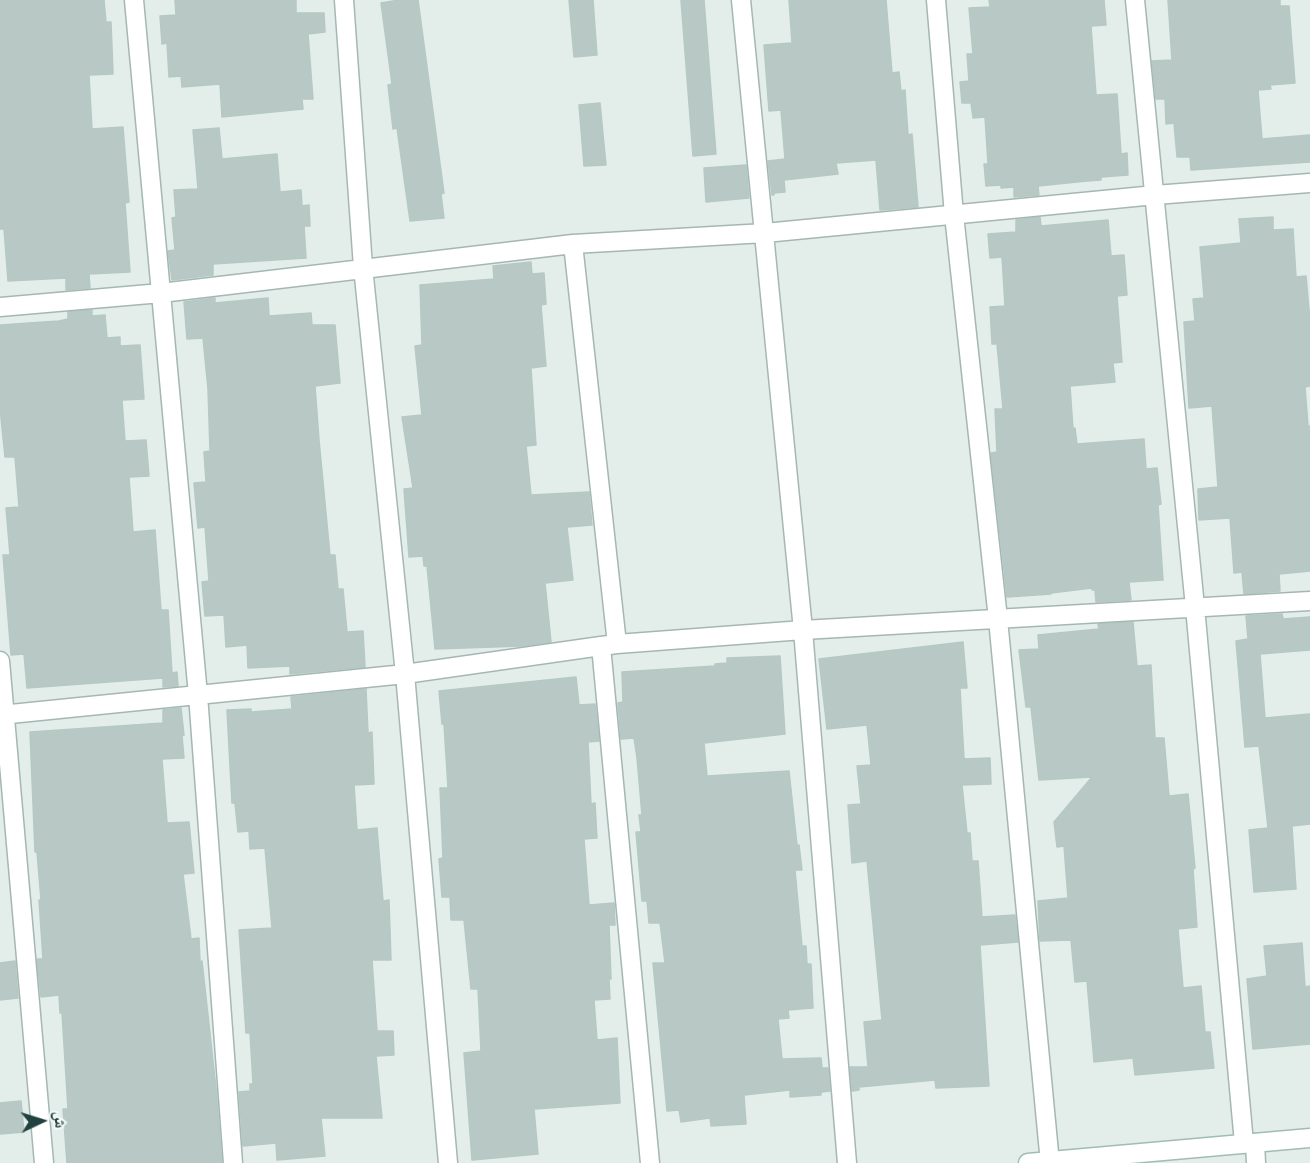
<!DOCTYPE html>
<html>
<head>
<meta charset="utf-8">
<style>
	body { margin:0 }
	#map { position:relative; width:1310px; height:1163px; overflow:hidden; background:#e3eeeb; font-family:Montserrat,"Noto Naskh Arabic",sans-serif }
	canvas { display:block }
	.north { position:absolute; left:12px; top:1091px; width:60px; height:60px; -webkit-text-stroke:4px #f4faf8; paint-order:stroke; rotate:86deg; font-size:16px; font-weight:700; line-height:24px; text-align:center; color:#21423e }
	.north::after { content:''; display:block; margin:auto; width:21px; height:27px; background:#21423e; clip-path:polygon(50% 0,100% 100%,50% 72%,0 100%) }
</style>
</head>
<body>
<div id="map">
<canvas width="1310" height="1163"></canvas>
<div class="north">ش</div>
</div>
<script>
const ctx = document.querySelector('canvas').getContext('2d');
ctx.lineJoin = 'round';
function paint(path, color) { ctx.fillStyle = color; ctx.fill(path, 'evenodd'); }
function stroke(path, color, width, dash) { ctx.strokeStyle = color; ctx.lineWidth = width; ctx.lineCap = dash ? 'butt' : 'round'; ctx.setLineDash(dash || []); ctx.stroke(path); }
const building = new Path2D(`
	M0 0H104L106 22H111L113 74 89 75 92 129 123 127 129 202 125 203 130 272 89 274 90 288 66 290V278L8 281 4 229H0Z
	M175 0H296V13H324L325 32 308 34 313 99H302L303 109 222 117 220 84 182 87 181 76 169 77 167 43 162 44 160 16 176 15Z
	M399 0H418L444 193 441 194 444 218 410 221 397 128 393 129 388 85 392 84 381 3Z
	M569 0H593L597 55 574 57Z
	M681 0H704L716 154 693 156Z
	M789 0H886L892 73 899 72 901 91 905 90 908 135 912 134 918 207 880 210 876 160 836 163 838 174 784 180 785 192 774 193V195H772L768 161 785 159 781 110 769 111 764 45 792 43Z
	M989 0H1104L1106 25 1091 26 1096 95 1117 94 1121 154 1127 153 1128 175 1101 177V180L1087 181 1038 186 1039 195 1014 197V187L1001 188V185L986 186 984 164H988L985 117 973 118 971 103H962L960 82 969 81 967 54H973L969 8 990 7Z
	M1168 0H1280V6H1289L1295 83 1270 85 1271 89 1258 90 1262 139 1310 135V162L1191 170 1190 157H1177L1174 123 1166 124 1165 99H1156L1152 61 1172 60Z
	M600 103 606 165 584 166 579 105Z
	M219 128 222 159 277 154 280 192 301 190 302 206 309 205 310 226H304L306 258 213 264V275L172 280 168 251 175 250 172 218 176 217 174 190 198 189 193 130Z
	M746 165 749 198 706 202 704 168Z
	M1040 217 1041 226 1108 220 1111 256 1124 255 1127 295 1117 296 1122 362 1113 363 1115 382 1070 386 1073 429 1075 428 1077 444 1144 439 1146 469 1157 468 1161 504 1158 505 1163 580 1129 582 1131 600 1096 602 1095 590H1092V588L1051 593V594L1007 597 991 453 997 452 995 409H1003L997 344H992L990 307 1005 306 1002 257 990 258 988 234 1016 232V220Z
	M1273 217V230L1293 229 1296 277 1306 276 1310 321V386L1305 387 1308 426H1310V571L1279 574 1280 591 1244 594 1242 572 1234 573 1230 518 1199 520 1198 489 1218 487 1212 406 1189 408 1184 322 1195 321 1193 299 1204 298 1200 247 1241 243 1239 219Z
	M531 262 532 274 544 273 546 304 541 305 546 366 531 368 536 445 526 446 531 495 589 492 592 525 567 527 573 580 545 583 551 642 522 646 435 649 427 566H424L423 556 409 557 404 489 413 488 402 417 422 415 415 346 422 345 420 285 494 279 493 266Z
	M215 298V303L268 298 269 316 311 313 312 325H335L340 383 315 386 319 440 330 555H335L338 589H343L347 632 363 631 365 667 290 674V666L248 668 247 645 226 647 224 615 205 616 202 582 209 581 205 527 198 528 194 483 206 482 204 452 210 451 208 389 203 338 187 339 184 302Z
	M92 310V316L105 315 107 338 120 337V346L140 345 144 399 122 400 125 441 146 440 149 476 129 477 133 532 155 530 161 610H168L172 673 177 672 178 686 163 687V678L27 688 24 654 11 655 3 555H10L6 508 19 507 15 457H5L0 408V325L59 321 68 319V312Z
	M1282 614 1283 619 1310 617V650L1260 654 1265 718 1310 714V824L1292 826 1296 889 1254 892 1249 830 1268 828 1259 746 1245 747 1236 641 1248 639 1246 616Z
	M1133 622 1137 666 1151 665 1155 738H1164L1169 796 1188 794 1195 868 1193 869 1197 927 1178 929 1183 988 1201 986 1205 1032H1210L1214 1068 1135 1075 1133 1058 1094 1062 1087 981 1075 982 1071 940 1040 941 1038 901 1068 898 1064 846 1057 847 1054 822 1092 777 1039 780 1031 707H1026L1019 650 1039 649 1038 635 1099 629 1098 624Z
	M963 642 967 688H960L964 759 990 758 991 784 962 785 967 833H970L972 861H978L982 917 1015 915 1018 942 980 945 989 1086 936 1088 935 1080 859 1087V1090L852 1091 850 1067H868L864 1022 882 1020 867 861 852 863 848 805 861 804 857 766 871 765 867 725 827 729 819 659Z
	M780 656 785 734 704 743 707 776 789 771 797 845H799L802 870H795L802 946H806L807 964H811L813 1008 788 1010 789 1018 778 1019 782 1059 821 1058 822 1068H828L830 1091 821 1092V1095L790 1097V1090L744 1095 746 1124 711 1126 710 1118 681 1122 679 1110 667 1111 653 963H665L660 923H649L647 901H642L636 832H641L639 815H642L637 758 634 738 621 739 618 703 623 702 622 672 715 666V664L727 663V658Z
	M576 677 579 705 595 704 599 741 588 742 591 804 595 803 597 838 584 839 589 905 614 903 615 925H609L611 979H609L610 999 594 1000 597 1040 617 1038 620 1103 534 1109 538 1154 472 1160 464 1053 481 1051 478 989H471L464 920H451L450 897H442L439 859 443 858 440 788H448L444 724H442L439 691Z
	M366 689 368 733 372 732 374 784 354 785 357 830 377 828 383 901 389 900 391 960H372L377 1031H393L394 1055 376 1056 382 1118H321L325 1156 277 1160 276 1143 243 1146 239 1092 250 1091V1084H253L250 1033H246L239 930 272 928 265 848 250 849 249 831 238 832 235 803H232L227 710 251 709V712L292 709 291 697Z
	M181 708 184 735 182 736 184 758 162 759 167 823 189 822 194 873 183 874 191 939 199 938 200 962 202 961 216 1088 222 1163H67L63 1109H68L62 1013H60L59 995 41 997 37 959H43L39 900H41L37 852H35L30 732 163 723V710Z
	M1302 943 1305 987 1310 986V1044L1253 1049 1247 979 1267 976 1264 946Z
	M15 961 18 998 0 1000V963Z
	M21 1101 24 1132 0 1134V1103Z`);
paint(building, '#b8c9c5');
stroke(building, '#b5c9c3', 1.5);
const street = new Path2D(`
	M134 0 198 695 233 1163
	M344 0 363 267 405 674 448 1163
	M741 0 803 630 847 1163
	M936 0 954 215 998 619 1050 1163
	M1135 0 1195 607 1244 1143
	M573 244 617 644 601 646 650 1163
	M0 307 161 293 573 244 765 233 1155 195 1310 183
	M617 644 803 630 1310 601
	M0 661 44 1163
	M0 715 405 674 601 646
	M1255 1143 1256 1163`);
const secondary = new Path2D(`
	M1028 1163 1310 1138`);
stroke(street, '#a5b7b4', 21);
stroke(secondary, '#a1bbb6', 21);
stroke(street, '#fff', 18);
stroke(secondary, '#fff', 18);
</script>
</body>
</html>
